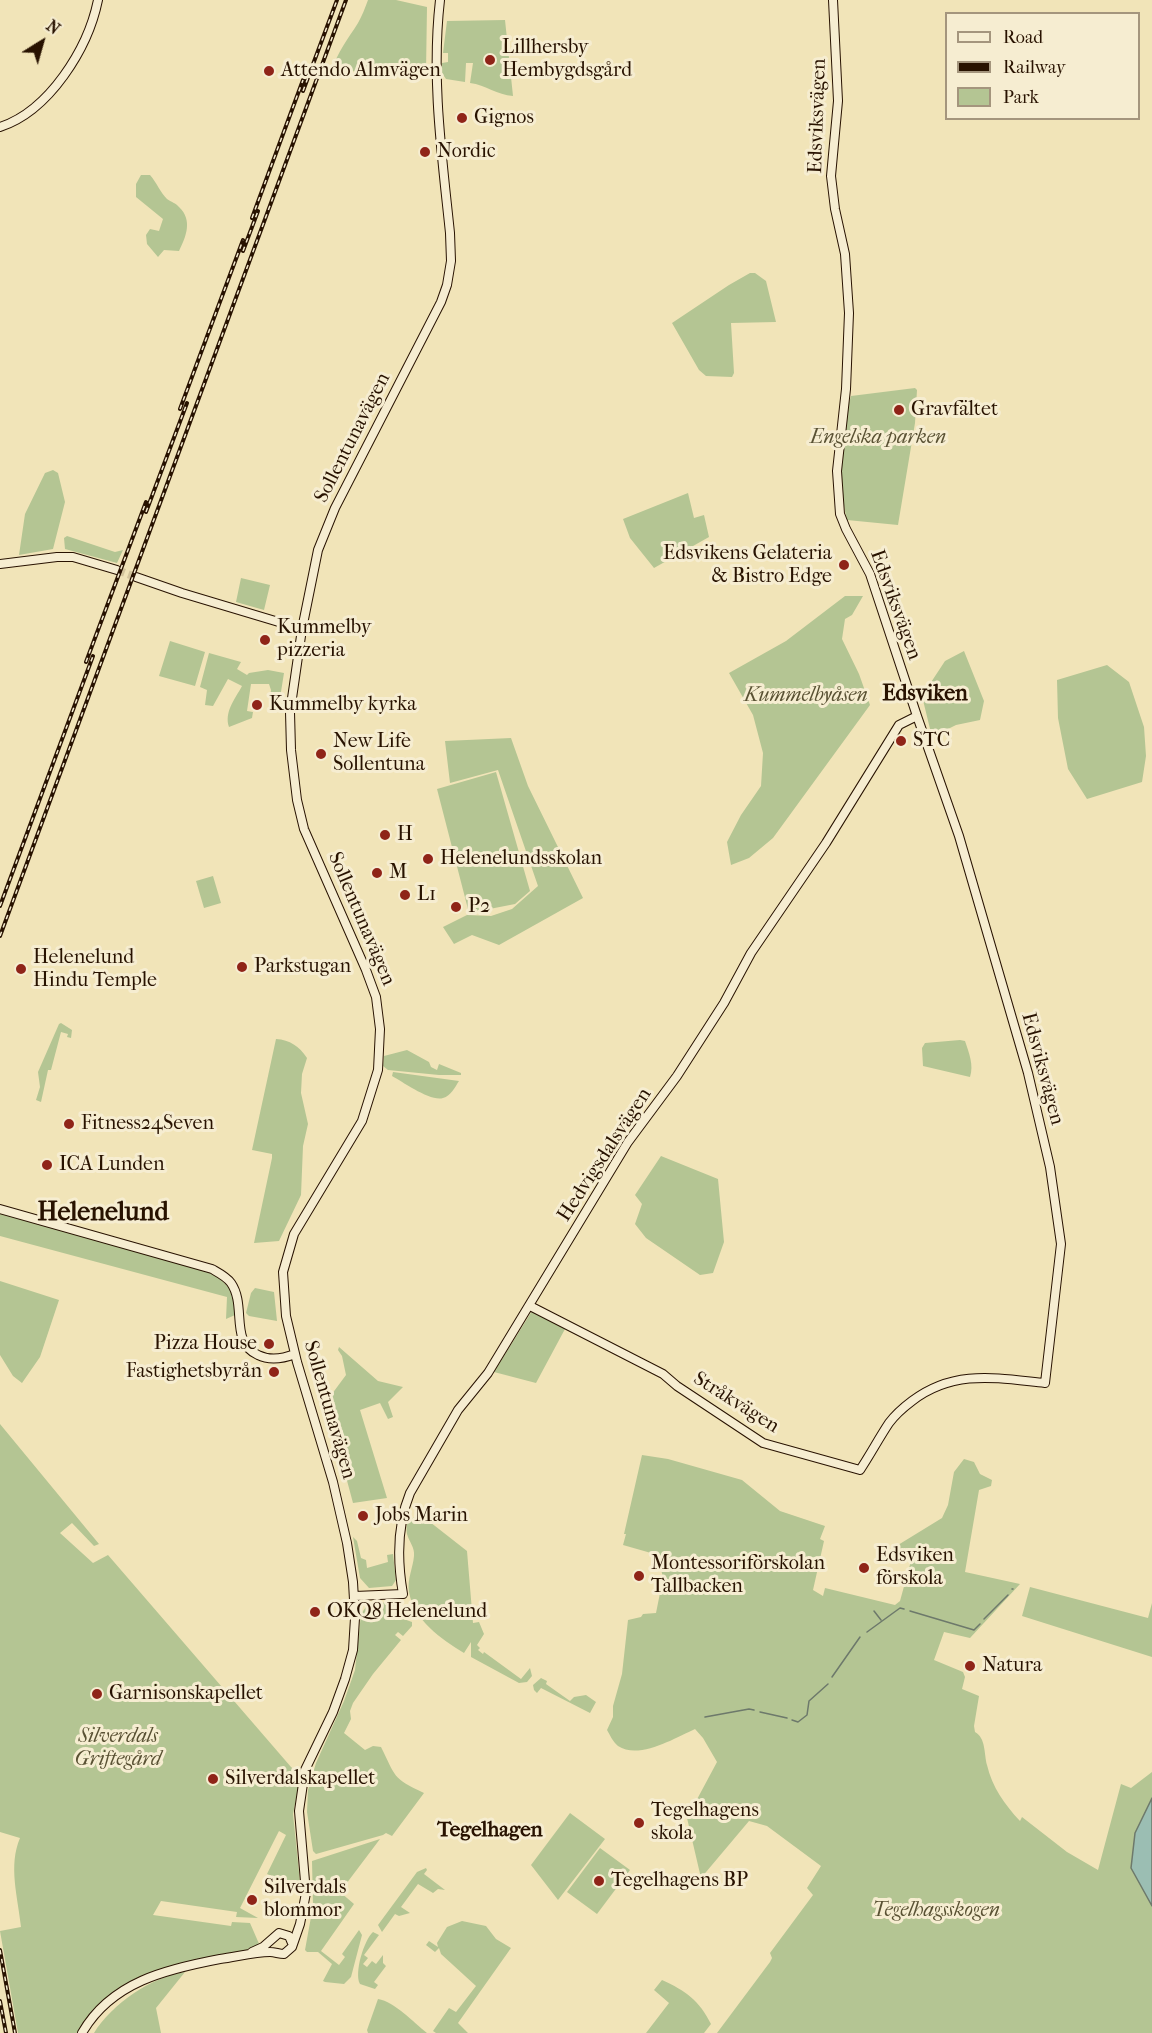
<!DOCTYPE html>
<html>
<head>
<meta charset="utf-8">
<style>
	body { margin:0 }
	#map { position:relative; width:1152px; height:2033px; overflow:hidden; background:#f1e4b8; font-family:"IM FELL French Canon",serif }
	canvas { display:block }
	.legend { position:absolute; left:945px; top:12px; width:195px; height:108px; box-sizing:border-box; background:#f6edd1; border:2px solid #a4957d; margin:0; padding:8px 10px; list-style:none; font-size:18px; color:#281200 }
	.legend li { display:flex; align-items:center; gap:12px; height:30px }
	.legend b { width:30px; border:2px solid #a4957d }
	.north { position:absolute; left:12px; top:12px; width:60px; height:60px; -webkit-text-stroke:4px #f6edd1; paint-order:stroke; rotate:37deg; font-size:16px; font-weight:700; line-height:24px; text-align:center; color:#281200 }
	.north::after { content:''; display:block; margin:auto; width:21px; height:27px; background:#281200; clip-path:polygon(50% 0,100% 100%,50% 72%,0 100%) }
</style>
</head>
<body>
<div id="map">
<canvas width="1152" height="2033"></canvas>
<ul class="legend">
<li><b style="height:8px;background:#f6edd1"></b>Road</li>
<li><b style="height:8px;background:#281200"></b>Railway</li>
<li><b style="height:16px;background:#b4c593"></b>Park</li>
</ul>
<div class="north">N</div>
</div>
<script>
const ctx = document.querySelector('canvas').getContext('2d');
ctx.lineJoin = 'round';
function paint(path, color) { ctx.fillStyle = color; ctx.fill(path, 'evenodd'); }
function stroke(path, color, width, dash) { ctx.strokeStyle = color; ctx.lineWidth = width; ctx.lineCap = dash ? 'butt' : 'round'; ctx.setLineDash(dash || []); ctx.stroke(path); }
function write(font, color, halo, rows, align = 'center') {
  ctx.font = font + ' "IM FELL French Canon",serif'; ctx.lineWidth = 6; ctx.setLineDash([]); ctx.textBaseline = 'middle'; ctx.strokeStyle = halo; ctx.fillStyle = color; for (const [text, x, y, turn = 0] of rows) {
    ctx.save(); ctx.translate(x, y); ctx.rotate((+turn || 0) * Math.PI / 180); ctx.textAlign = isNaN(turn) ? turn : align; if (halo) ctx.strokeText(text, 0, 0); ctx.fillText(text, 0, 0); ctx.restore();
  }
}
paint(new Path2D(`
	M368 0H396L427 7 426 72 332 71C337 52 348 39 358 23 362 16 365 8 368 0Z
	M505 20 513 96C497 95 486 85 470 83L473 63H466L465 82 446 79 442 73V63L448 62V53H443L447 21Z
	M141 175H150C157 183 160 192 167 199 171 202 176 203 179 207 193 220 186 237 179 251L164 250 158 257 147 244 146 235 150 229 159 231 163 219 136 197V184Z
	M750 273H755L766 281 776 322 731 323 734 373 732 377 706 376 699 370 672 323 729 285Z
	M915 388 917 390 915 423 898 525 847 520C838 483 839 432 851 396Z
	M53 470 58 473 65 502 53 549 19 555 25 514 45 473Z
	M688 493 694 518 704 515 709 537 654 568 630 538 623 519Z
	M67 536 115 552 123 550 117 563 65 549 64 538Z
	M241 578 270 585 264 610 236 602Z
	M845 596H863L852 615 845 619 842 639 859 674 870 705 773 838 749 858 731 865 727 842 741 815 761 786 763 753 753 715 729 673 786 641Z
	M170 641 205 652 195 686 159 676Z
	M964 651 984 701 980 720 956 725 932 737 922 696 945 661Z
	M209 653 241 662 237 669 247 675 249 673 268 670 284 673 280 698 270 697 271 690 269 684H251L247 711 253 712 252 718 229 727C224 712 235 699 242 686L228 679 213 706 205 705 207 690 200 687Z
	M1107 665 1129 682 1144 727 1146 756 1142 782 1087 799 1068 769 1058 718 1057 680Z
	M511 738 528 786 583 898 499 945 472 935 454 944 443 927 467 915 491 916 512 909 538 886 498 770 450 783 445 741Z
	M496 772 530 891 515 904 469 913 437 789Z
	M213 876 221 903 204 908 196 881Z
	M61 1023 72 1030 71 1038 67 1037 68 1034 61 1032 51 1070H48L41 1102 36 1100 40 1087 38 1072 59 1024Z
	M276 1039C290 1040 299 1046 307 1058L302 1074 301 1093 308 1124 303 1146 301 1195 279 1241 254 1243 272 1158V1154L252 1150Z
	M960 1040 965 1041C969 1053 974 1065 970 1077L923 1066 922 1048 925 1043Z
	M407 1050 429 1062 431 1067 437 1070 439 1064 461 1073V1075H439L388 1070 383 1066 384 1056Z
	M393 1072 459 1081C455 1087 451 1096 443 1098 431 1102 403 1082 392 1076Z
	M661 1156 718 1179 724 1242 713 1273 700 1275 646 1238 635 1224 642 1204 635 1195Z
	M0 1212 213 1271 232 1291 235 1315 226 1319 227 1297 0 1236Z
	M0 1281 59 1300 40 1357 22 1383 13 1376 0 1355Z
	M255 1288 274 1292 277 1321 249 1316 246 1313 251 1293Z
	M532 1311 565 1329 536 1383 494 1372Z
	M339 1347 378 1381 403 1387 388 1402 393 1417 388 1419 380 1403 360 1410 387 1498 353 1503 326 1402 346 1375 342 1356 338 1350Z
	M0 1424 99 1544 94 1546 72 1523 60 1533 93 1563 108 1555 291 1767 299 1773 300 1779 293 1814 300 1882 293 1885 267 1874 286 1835 279 1831 240 1908 258 1918 236 1917 237 1912 161 1901 153 1915 231 1926 232 1922 250 1923 260 1946C239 1955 215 1956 192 1961 147 1970 104 1994 77 2033H18L0 1931 21 1927C18 1897 8 1866 20 1838L0 1832Z
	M642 1455 668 1459 742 1480 780 1511 825 1526 820 1539 824 1541 813 1590 823 1596 825 1588 895 1605 900 1601 911 1561 895 1550 898 1545 942 1518 948 1505 954 1472 964 1459 974 1462 980 1474 992 1480 991 1486 979 1490 965 1572 1020 1584 970 1638 944 1632 934 1660 963 1672 965 1677 962 1689 979 1696 974 1726 975 1732C986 1738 984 1754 987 1765 992 1787 1005 1805 1020 1821L1022 1817 1067 1852 1098 1870 1121 1784 1131 1788 1152 1772V1798L1135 1833 1152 1862V2033H717L770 1962 772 1958 770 1953 813 1895 807 1888 821 1866 767 1826 749 1821 701 1878 687 1818 717 1762 703 1738 695 1729C675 1738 639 1760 618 1746 613 1742 610 1735 607 1730L613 1717V1706L622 1674 628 1620 641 1617 643 1614 656 1613 663 1578 658 1555 623 1545 626 1534H624Z
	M421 1515 467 1551 473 1623 479 1622 484 1634 477 1645 480 1648 478 1650 483 1654 484 1652 521 1679 530 1668 532 1676 527 1682 519 1683 471 1657V1642L464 1653C441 1639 414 1620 409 1592 407 1579 413 1568 414 1556 415 1547 409 1542 407 1534 406 1530 407 1524 407 1520Z
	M353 1537 357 1541 361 1558 366 1560 367 1568 388 1562 387 1555 393 1554 396 1580 392 1586 369 1588 360 1578Z
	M1030 1587 1148 1618 1152 1603V1657L1022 1616Z
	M392 1602 397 1603 401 1618 412 1622V1626L403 1636 398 1632 395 1635 401 1640 373 1674 353 1703 350 1711 351 1719 344 1733 365 1750 373 1746 381 1747C396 1777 392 1778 424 1793L392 1836 386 1833 383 1835 316 1854 313 1851 307 1812 308 1790 316 1763 344 1701 355 1670 361 1614 368 1604Z
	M541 1678 547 1681 546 1684 570 1701 574 1697 586 1695 596 1702 590 1713 541 1688 537 1693 534 1690 533 1685Z
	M570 1813 605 1839 558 1900 531 1865Z
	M380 1839 340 1892 354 1904 321 1951 339 1965 345 1957 342 1954 359 1930 362 1935 351 1977 344 1984 325 1982 323 1981 332 1964 318 1952H307L305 1950 313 1906 312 1861Z
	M600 1848 630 1870 597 1914 567 1892Z
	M426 1868 427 1870 424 1874 445 1890 438 1889 433 1893 418 1884 401 1907 410 1913 399 1916 395 1914 382 1932 378 1925 417 1872Z
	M462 1921 486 1926 496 1939 511 1948 458 2023 468 2033H436L433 2031 449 2008 456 2012 476 1986 441 1954 439 1948 435 1952 426 1945 429 1941 438 1947 437 1943 447 1927Z
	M373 1932 379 1935 364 1955 368 1958 363 1964 367 1967 372 1961 376 1964 383 1955V1963L386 1966 374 1982 378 1985 375 1989 360 1984C354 1973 364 1940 373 1932Z
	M185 1972 156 2008 161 2033H94C112 2004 151 1977 185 1972Z
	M662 1980C686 1991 699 2000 711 2024L704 2033H646L669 2003 654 1990Z
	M378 1999C395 2002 413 2022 427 2033H368L367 2030Z`), '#b4c593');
const water = new Path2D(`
	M1152 1798V1906L1131 1868 1135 1833Z`);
paint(water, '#9bbeb3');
stroke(water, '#6d796b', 1.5);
stroke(new Path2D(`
	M1012 1589H1013
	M874 1611 881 1620
	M910 1611 974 1630 980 1624
	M984 1619 1008 1595
	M867 1632 900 1608 904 1609
	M832 1677 860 1637
	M760 1712 787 1718
	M705 1717 749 1709 754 1710
	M792 1720 798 1722 807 1715 809 1701 828 1684`), '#6d796b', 1.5);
stroke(new Path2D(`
	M117 570 136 577`), '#d3c49c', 8, [8, 4]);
const secondary = new Path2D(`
	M0 127C49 111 88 49 98 0
	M0 564 57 557H73L117 570
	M136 577 182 593 302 629
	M0 1209 212 1269C219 1273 227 1277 231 1283 247 1306 229 1342 258 1355 270 1361 282 1359 295 1354
	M530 1306 663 1374 677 1386 763 1443 860 1470C870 1455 879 1438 889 1423 895 1415 904 1407 912 1401 954 1369 996 1378 1045 1383L1061 1244 1050 1167 1028 1073 959 836 917 716 870 574 846 529 840 514 837 471 846 389 849 313 845 254 835 209 831 176 838 101 833 0
	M355 1596 403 1594C397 1560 397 1525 410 1493L458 1410 488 1373 628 1142 677 1076 724 1003 751 953 826 843 899 725 917 716
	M252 1952 263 1947 279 1933 289 1936 292 1943
	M82 2033C111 1982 167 1969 220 1959 236 1957 254 1952 270 1952 275 1952 279 1954 284 1954L292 1947 300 1924 306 1893 299 1811 305 1770 333 1712 345 1679 353 1650 355 1618 353 1582 347 1543 333 1482 297 1362 286 1316 283 1272 294 1234 362 1121 378 1070 380 1029 376 997 366 970 304 829 297 800 291 750 290 712 302 629 318 550 335 508 441 302 447 285 451 261 450 233C442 156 431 78 440 0`);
stroke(secondary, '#281200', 10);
stroke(secondary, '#f6edd1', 8);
const rail = new Path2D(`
	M303 91 337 0
	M252 218 303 80
	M243 251 258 211
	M180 409 243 240
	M146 512 187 403
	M86 662 146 502
	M0 906 93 656
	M0 936 346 0
	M0 1950 15 2033
	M0 2001 6 2033`);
stroke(rail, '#281200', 4);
stroke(rail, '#f6edd1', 1.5, [4.5]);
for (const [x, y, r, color] of [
	[490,60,6,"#8f2418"],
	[269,71,6,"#8f2418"],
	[462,118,6,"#8f2418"],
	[425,152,6,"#8f2418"],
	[899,410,6,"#8f2418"],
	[844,565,6,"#8f2418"],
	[265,640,6,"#8f2418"],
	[257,705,6,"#8f2418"],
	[901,741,6,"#8f2418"],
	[321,754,6,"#8f2418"],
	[385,835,6,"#8f2418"],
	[428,859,6,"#8f2418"],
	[377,873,6,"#8f2418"],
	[405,895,6,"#8f2418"],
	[456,907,6,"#8f2418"],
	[242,967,6,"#8f2418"],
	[21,969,6,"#8f2418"],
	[69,1124,6,"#8f2418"],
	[47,1165,6,"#8f2418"],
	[269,1344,6,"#8f2418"],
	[274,1372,6,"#8f2418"],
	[363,1516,6,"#8f2418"],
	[864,1568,6,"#8f2418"],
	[639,1576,6,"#8f2418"],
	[315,1612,6,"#8f2418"],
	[970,1666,6,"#8f2418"],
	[97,1694,6,"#8f2418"],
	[213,1779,6,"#8f2418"],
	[639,1823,6,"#8f2418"],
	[599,1881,6,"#8f2418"],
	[252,1900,6,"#8f2418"]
]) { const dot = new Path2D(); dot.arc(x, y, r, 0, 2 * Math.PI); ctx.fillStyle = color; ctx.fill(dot); stroke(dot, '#f6edd1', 2); }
write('20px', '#281200', '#f6edd1', [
	["Lillhersby",502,48],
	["Hembygdsgård",502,71],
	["Attendo Almvägen",281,71],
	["Gignos",474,118],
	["Nordic",437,152],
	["Gravfältet",911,410],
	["Edsvikens Gelateria",832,554,"right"],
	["& Bistro Edge",832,577,"right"],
	["Kummelby",277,628],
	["pizzeria",277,651],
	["Kummelby kyrka",269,705],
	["STC",913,741],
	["New Life",333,742],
	["Sollentuna",333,765],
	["H",397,835],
	["Helenelundsskolan",440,859],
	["M",389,873],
	["L1",417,895],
	["P2",468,907],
	["Helenelund",33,958],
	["Hindu Temple",33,981],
	["Parkstugan",254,967],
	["Fitness24Seven",81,1124],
	["ICA Lunden",59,1165],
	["Pizza House",257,1344,"right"],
	["Fastighetsbyrån",262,1372,"right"],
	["Jobs Marin",375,1516],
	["Edsviken",876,1556],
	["förskola",876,1579],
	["Montessoriförskolan",651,1564],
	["Tallbacken",651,1587],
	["OKQ8 Helenelund",327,1612],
	["Natura",982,1666],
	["Garnisonskapellet",109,1694],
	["Silverdalskapellet",225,1779],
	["Tegelhagens",651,1811],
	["skola",651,1834],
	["Tegelhagens BP",611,1881],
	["Silverdals",264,1888],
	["blommor",264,1911]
], 'left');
write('20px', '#281200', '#f6edd1', [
	["Edsviksvägen",818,116,-88],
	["Sollentunavägen",353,438,-63],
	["Edsviksvägen",895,605,70],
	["Sollentunavägen",361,919,67],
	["Edsviksvägen",1042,1069,75],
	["Hedvigsdalsvägen",605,1155,-57],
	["Stråkvägen",736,1403,32],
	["Sollentunavägen",329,1410,74]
]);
write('italic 20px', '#595133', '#f6edd1', [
	["Engelska parken",878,438],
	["Kummelbyåsen",806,696],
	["Silverdals",118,1737],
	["Griftegård",118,1760],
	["Tegelhagsskogen",936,1911]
]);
write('bold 21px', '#281200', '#f6edd1', [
	["Tegelhagen",490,1831]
]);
write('bold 22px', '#281200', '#f6edd1', [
	["Edsviken",925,695]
]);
write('bold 26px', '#281200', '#f6edd1', [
	["Helenelund",103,1214]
]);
</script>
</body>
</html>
